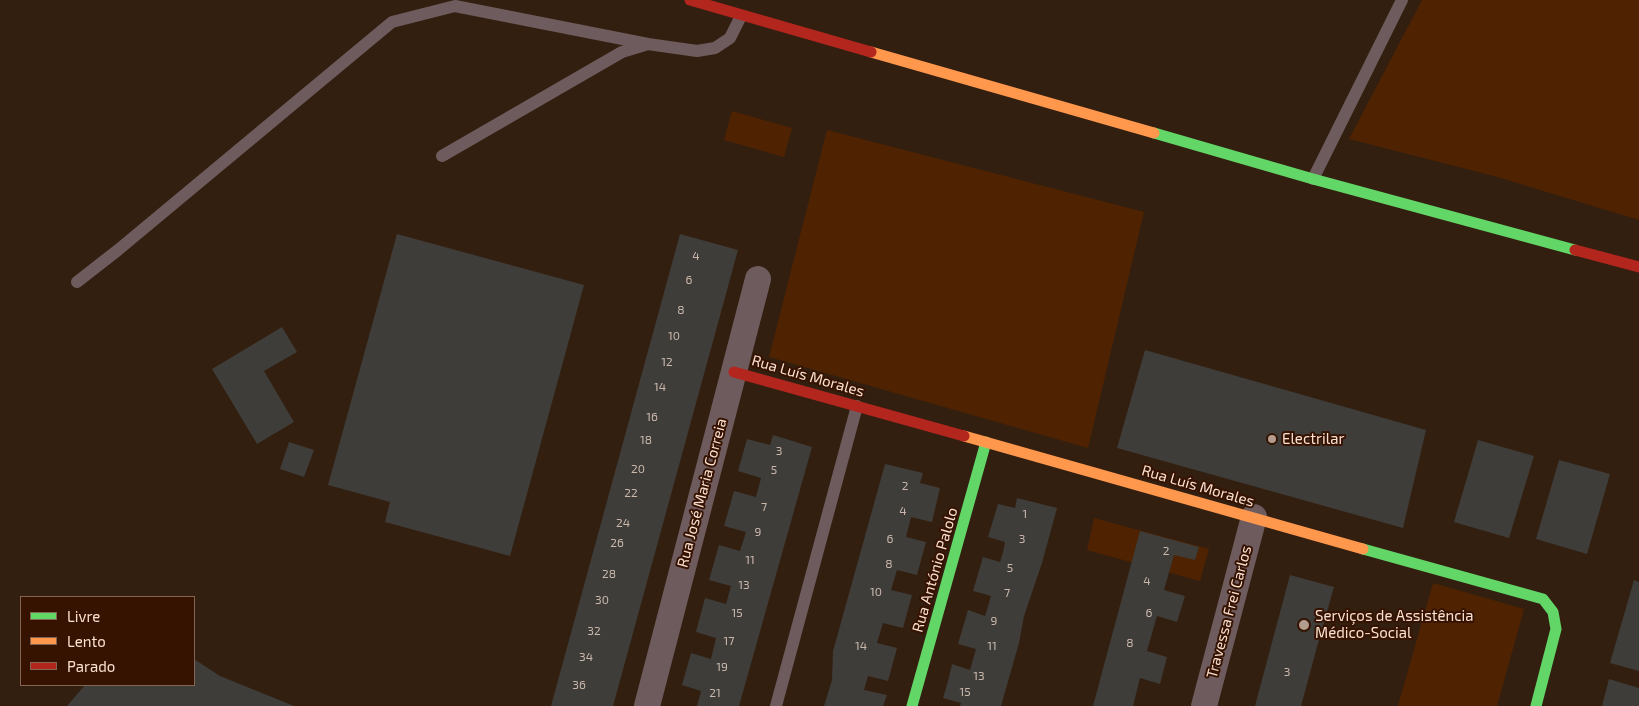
<!DOCTYPE html>
<html>
<head>
<meta charset="utf-8">
<style>
	body { margin:0 }
	#map { position:relative; width:1639px; height:706px; overflow:hidden; background:#331f10; font-family:"Exo 2",sans-serif }
	canvas { display:block }
	.legend { position:absolute; left:20px; top:596px; width:175px; height:90px; box-sizing:border-box; background:#361200; border:1px solid #846554; margin:0; padding:6px 9px; list-style:none; font-size:15px; color:#fae1d2 }
	.legend li { display:flex; align-items:center; gap:10px; height:25px }
	.legend b { width:25px; border:1px solid #846554 }
</style>
</head>
<body>
<div id="map">
<canvas width="1639" height="706"></canvas>
<ul class="legend">
<li><b style="height:6px;background:#63d668"></b>Livre</li>
<li><b style="height:6px;background:#ff974d"></b>Lento</li>
<li><b style="height:6px;background:#b3261e"></b>Parado</li>
</ul>
</div>
<script>
const ctx = document.querySelector('canvas').getContext('2d');
ctx.lineJoin = 'round';
function paint(path, color) { ctx.fillStyle = color; ctx.fill(path, 'evenodd'); }
function stroke(path, color, width, dash) { ctx.strokeStyle = color; ctx.lineWidth = width; ctx.lineCap = dash ? 'butt' : 'round'; ctx.setLineDash(dash || []); ctx.stroke(path); }
function write(font, color, halo, rows, align = 'center') {
  ctx.font = font + ' "Exo 2",sans-serif'; ctx.lineWidth = 4; ctx.setLineDash([]); ctx.textBaseline = 'middle'; ctx.strokeStyle = halo; ctx.fillStyle = color; for (const [text, x, y, turn = 0] of rows) {
    ctx.save(); ctx.translate(x, y); ctx.rotate((+turn || 0) * Math.PI / 180); ctx.textAlign = isNaN(turn) ? turn : align; if (halo) ctx.strokeText(text, 0, 0); ctx.fillText(text, 0, 0); ctx.restore();
  }
}
paint(new Path2D(`
	M1422 0H1639V220L1494 176 1349 139Z
	M732 111 792 128 784 157 724 140Z
	M827 130 1144 212 1088 448 769 357Z
	M1094 518 1209 549 1200 581 1087 550Z
	M1433 583 1524 609 1497 706H1398Z`), '#4f2302');
paint(new Path2D(`
	M397 234 584 285 510 556 385 522 390 502 328 485Z
	M680 234 738 250 613 706H551Z
	M282 327 297 352 264 371 294 422 257 444 212 369Z
	M1145 350 1426 430 1403 528 1117 448Z
	M773 435 812 447 739 706H697L701 691 682 685 691 653 711 659 716 638 696 632 705 598 726 604 731 586 709 580 719 545 740 551 746 532 724 526 734 491 756 497 761 478 738 471 747 439 770 445Z
	M1478 440 1534 456 1509 538 1454 522Z
	M289 442 314 450 304 477 280 469Z
	M1559 460 1610 474 1587 554 1536 539Z
	M885 464 923 473 920 483 940 488 932 522 911 517 906 537 926 542 917 575 897 570 891 590 912 595 903 628 883 623 877 643 897 648 888 681 868 676 864 690 887 695 883 706H824L832 680 833 651Z
	M1017 498 1057 508 1042 563 1024 616 1019 643 1001 706H960L961 703 943 698 948 681 952 664 970 670 976 649 958 644 968 610 985 616 991 596 973 591 983 557 1000 562 1003 552 1005 542 988 537 998 504 1015 508Z
	M1140 531 1199 547 1195 560 1174 555 1164 590 1185 596 1177 622 1157 616 1147 651 1167 657 1160 684 1140 678 1133 706H1093Z
	M1290 575 1334 587 1317 647 1301 706H1255Z
	M1634 580 1639 582V671L1610 663Z
	M194 659 220 676 294 706H67L85 685H194Z
	M1609 679 1639 688V706H1602Z`), '#3e3d39');
stroke(new Path2D(`
	M442 156 622 52 645 45
	M1313 179 1402 0
	M77 282 118 250 392 22 455 6 648 44 697 51 715 48 730 38 741 16
	M776 706 857 406`), '#6e5b5d', 12);
stroke(new Path2D(`
	M647 706 758 279
	M1204 706 1254 517`), '#6e5b5d', 26);
stroke(new Path2D(`
	M1154 133 1313 179 1575 250
	M1363 549 1543 599 1553 612 1556 629 1536 706
	M912 706 986 442`), '#63d668', 11);
stroke(new Path2D(`
	M871 52 1154 133
	M964 436 1363 549`), '#ff974d', 11);
stroke(new Path2D(`
	M690 0 871 52
	M1575 250 1639 267
	M734 372 964 436`), '#b3261e', 11);
for (const [x, y, r, color] of [
	[1272,439,5,"#b49d8e"],
	[1304,625,6,"#b49d8e"]
]) { const dot = new Path2D(); dot.arc(x, y, r, 0, 2 * Math.PI); ctx.fillStyle = color; ctx.fill(dot); stroke(dot, '#361200', 2); }
write('12px', '#cbb8ac', null, [
	["4",696,256],
	["6",689,280],
	["8",681,310],
	["10",674,336],
	["12",667,362],
	["14",660,387],
	["16",652,417],
	["18",646,440],
	["3",779,451],
	["20",638,469],
	["5",774,470],
	["2",905,486],
	["22",631,493],
	["7",764,507],
	["4",903,511],
	["1",1025,514],
	["24",623,523],
	["9",758,532],
	["6",890,539],
	["3",1022,539],
	["26",617,543],
	["2",1166,551],
	["11",750,560],
	["8",889,564],
	["5",1010,568],
	["28",609,574],
	["4",1147,581],
	["13",744,585],
	["10",876,592],
	["7",1007,593],
	["30",602,600],
	["15",737,613],
	["6",1149,613],
	["9",994,621],
	["32",594,631],
	["17",729,641],
	["8",1130,643],
	["14",861,646],
	["11",992,646],
	["34",586,657],
	["19",722,667],
	["3",1287,672],
	["13",979,676],
	["36",579,685],
	["15",965,692],
	["21",715,693]
]);
write('15px', '#fae1d2', '#361200', [
	["Rua Luís Morales",808,376,16],
	["Rua Luís Morales",1198,486,16],
	["Rua José Maria Correia",702,493,-75],
	["Rua António Palolo",935,570,-74],
	["Travessa Frei Carlos",1229,612,-75]
]);
write('15px', '#fae1d2', '#361200', [
	["Electrilar",1282,439],
	["Serviços de Assistência",1315,616],
	["Médico-Social",1315,633]
], 'left');
</script>
</body>
</html>
